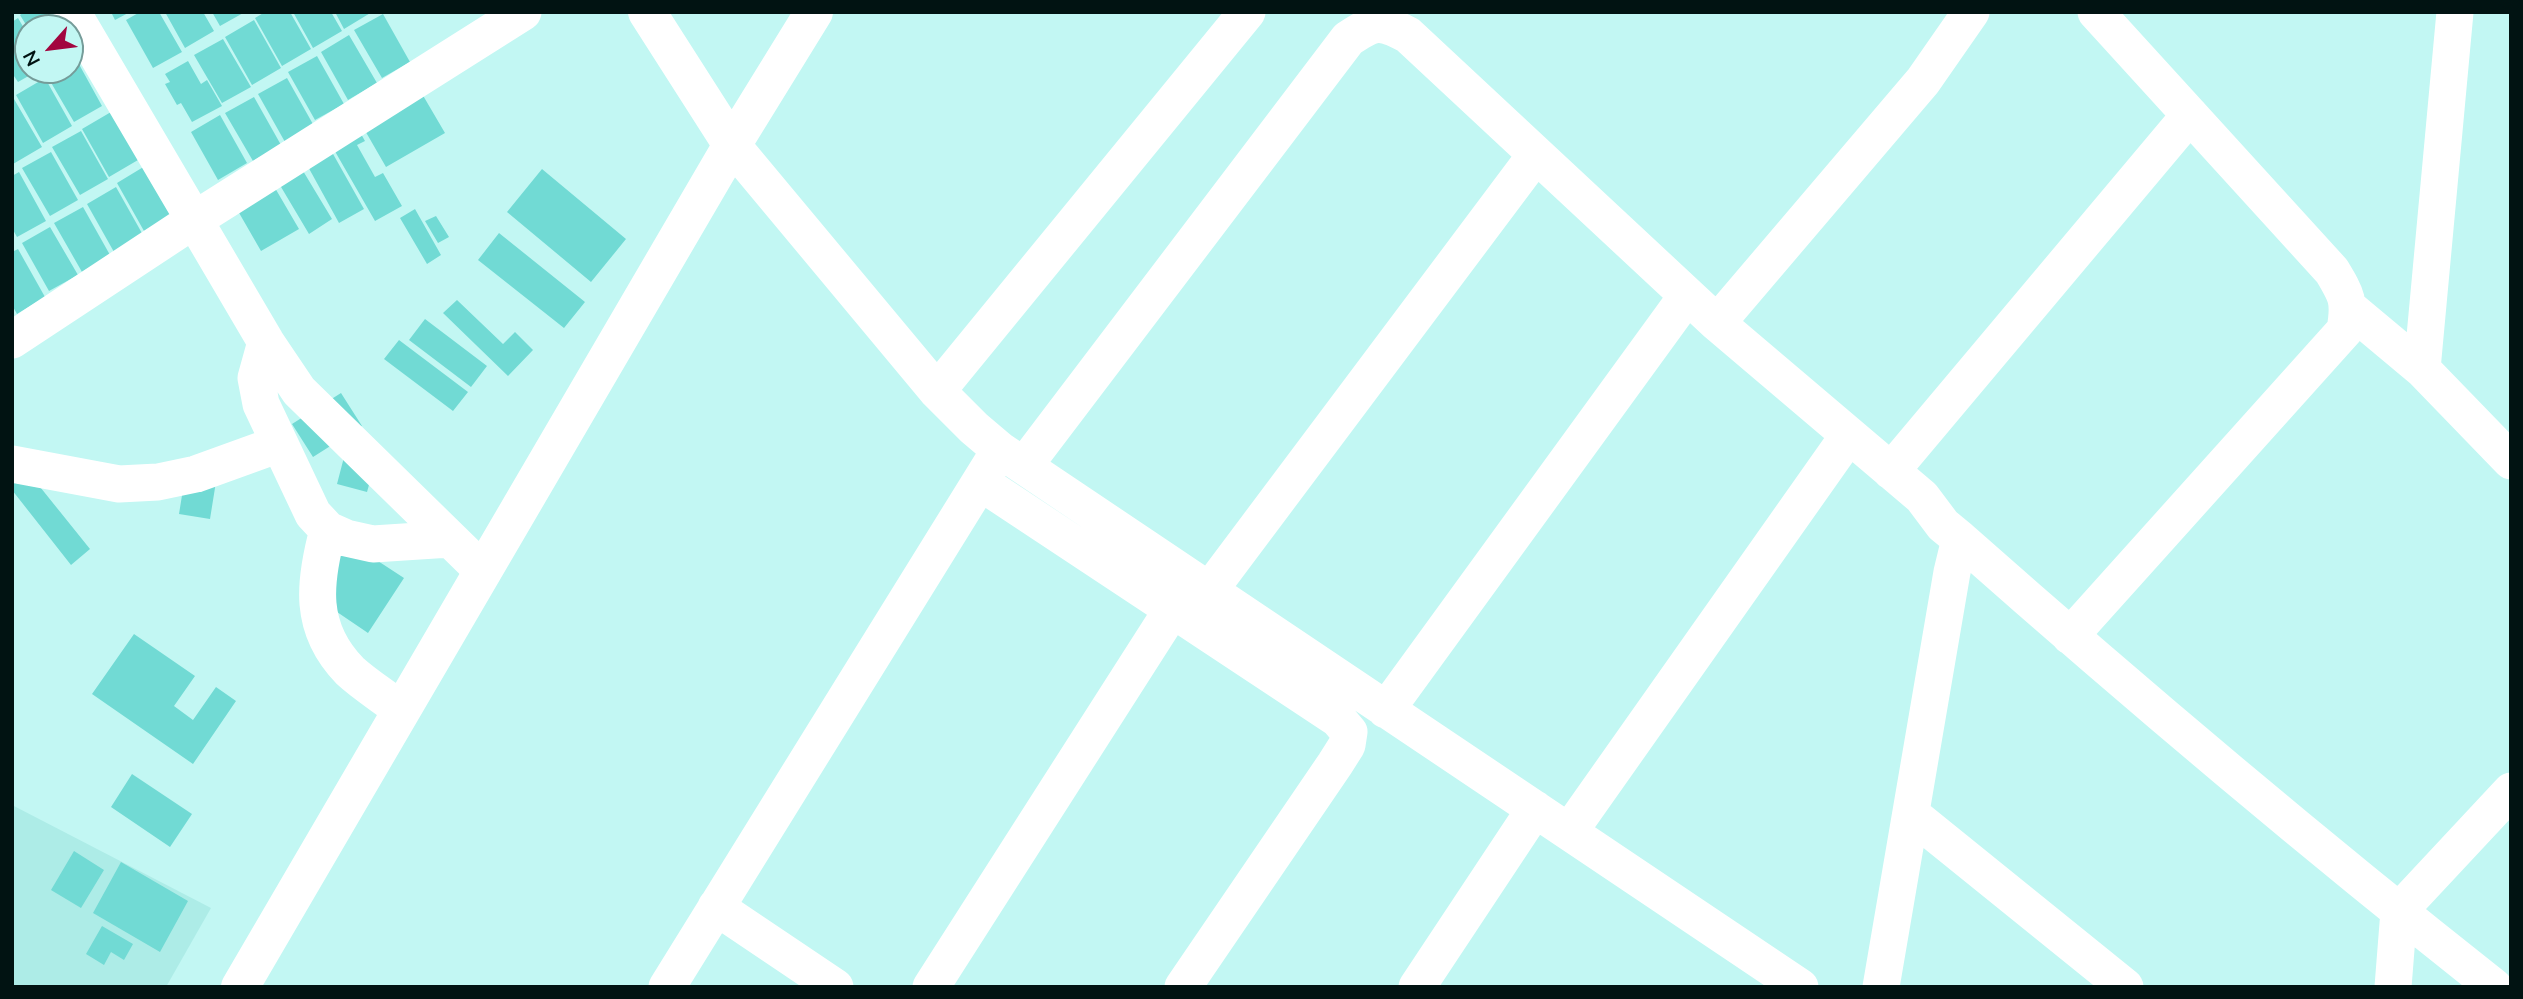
<!DOCTYPE html>
<html>
<head>
<meta charset="utf-8">
<style>
	body { margin:0 }
	#map { position:relative; width:2523px; height:999px; overflow:hidden; background:#c2f7f3; font-family:"Nunito Sans",sans-serif }
	canvas { display:block }
	.frame { position:absolute; inset:0; border:14px solid #011312; pointer-events:none }
	.north { position:absolute; left:14px; top:14px; width:70px; height:70px; box-sizing:border-box; background:#c2f7f3; border:2px solid #759c99; border-radius:50%; rotate:242deg; font-size:19px; font-weight:700; line-height:28px; text-align:center; color:#011312 }
	.north::after { content:''; display:block; margin:auto; width:24px; height:32px; background:#a2063f; clip-path:polygon(50% 0,100% 100%,50% 72%,0 100%) }
</style>
</head>
<body>
<div id="map">
<canvas width="2523" height="999"></canvas>
<div class="frame"></div>
<div class="north">N</div>
</div>
<script>
const ctx = document.querySelector('canvas').getContext('2d');
ctx.lineJoin = 'round';
function paint(path, color) { ctx.fillStyle = color; ctx.fill(path, 'evenodd'); }
function stroke(path, color, width, dash) { ctx.strokeStyle = color; ctx.lineWidth = width; ctx.lineCap = dash ? 'butt' : 'round'; ctx.setLineDash(dash || []); ctx.stroke(path); }
paint(new Path2D(`
	M12 805 211 908 166 987H12Z`), '#adece7');
paint(new Path2D(`
	M24 12H46L55 28H28L20 15Z
	M111 12H130L115 20Z
	M140 12H159L182 52 153 68 126 20Z
	M165 12H203L214 31 185 48Z
	M212 12H245L220 26Z
	M265 12H290L311 49 282 66 255 18Z
	M293 12H331L342 31 313 48Z
	M335 12H372L344 29Z
	M383 14 410 62 382 78 354 30Z
	M18 18 28 35V70H39L18 82 12 73V22Z
	M254 20 281 68 252 85 225 37Z
	M349 35 377 83 348 100 321 52Z
	M223 39 251 87 222 103 194 55Z
	M317 56 344 104 315 120 288 72Z
	M75 57 102 106 74 122 46 74 53 70H70V60Z
	M188 61 201 84 207 80 222 106 192 122 181 103 177 105 165 84 170 82 165 74Z
	M411 75 445 133 386 167 352 108Z
	M45 78 72 126 43 143 16 95Z
	M287 78 314 126 285 142 258 94Z
	M254 97 281 145 253 161 225 113Z
	M14 99 42 147 13 164 12 101Z
	M348 111 365 141 357 145 375 177 383 173 402 206 375 221 321 127Z
	M111 112 138 160 109 177 82 129Z
	M220 115 247 163 218 180 191 132Z
	M319 129 364 209 339 223 295 143Z
	M81 131 108 179 80 195 52 147Z
	M288 146 332 219 309 234 265 160Z
	M51 152 78 200 50 216 22 168Z
	M261 164 299 229 261 251 223 185Z
	M145 166 173 214 144 231 117 183Z
	M542 169 626 239 591 282 507 212Z
	M19 172 46 221 17 237 12 228V176Z
	M116 187 143 235 114 252 87 204Z
	M83 207 110 255 82 272 54 223Z
	M415 209 441 255 427 264 400 218Z
	M436 216 449 237 438 243 425 221Z
	M50 227 78 275 49 291 22 243Z
	M499 233 585 302 564 328 478 260Z
	M18 249 45 297 17 314 12 305V252Z
	M457 300 503 344 515 332 533 350 508 376 443 313Z
	M425 319 487 366 471 387 409 340Z
	M399 340 468 392 453 411 384 359Z
	M341 393 362 426 313 457 292 424Z
	M349 438 380 446 367 492 337 484Z
	M188 458 219 463 210 519 179 514Z
	M24 467 90 549 71 565 12 490V476Z
	M335 533 404 578 368 633 312 595Z
	M134 634 195 676 174 706 193 720 216 687 236 701 193 764 92 694Z
	M132 774 192 814 170 847 111 807Z
	M74 851 104 870 81 908 51 890Z
	M121 862 188 901 160 952 93 913Z
	M102 926 133 944 124 960 111 952 104 965 86 954Z`), '#71dad4');
stroke(new Path2D(`
	M72 12 266 342 299 391 483 571
	M732 145 937 391 974 428 1000 450 1800 987
	M2349 308 2422 369 2511 461
	M12 340 194 220 523 12
	M266 342 256 378 261 404 313 514 328 530 346 538 373 544 450 539
	M2422 369 2455 12
	M937 391 1247 12
	M12 464 119 484 158 482 196 474 279 444
	M1024 466 1348 39C1375 21 1379 20 1408 35L1717 323
	M1891 471 2190 115
	M980 482 1338 719 1349 732 1347 745 1335 764 1183 987
	M328 530C314 582 308 628 350 671 365 685 385 697 401 710
	M1960 539C2134 693 2312 843 2494 987
	M1209 591 1535 156
	M2070 636 2345 330C2350 301 2347 296 2332 271L2096 12
	M1386 710 1687 296
	M1911 814 2125 987
	M1569 832 1849 435
	M716 907 835 987
	M667 987 993 461
	M931 987 1172 610
	M1417 987 1535 809
	M1881 987 1952 572 1960 539 1943 525 1922 497 1717 323 1923 81 1971 12
	M2393 987 2399 911 2511 791`), '#fff', 37);
stroke(new Path2D(`
	M647 12 732 145
	M240 987 732 145 814 12`), '#fff', 38);
</script>
</body>
</html>
